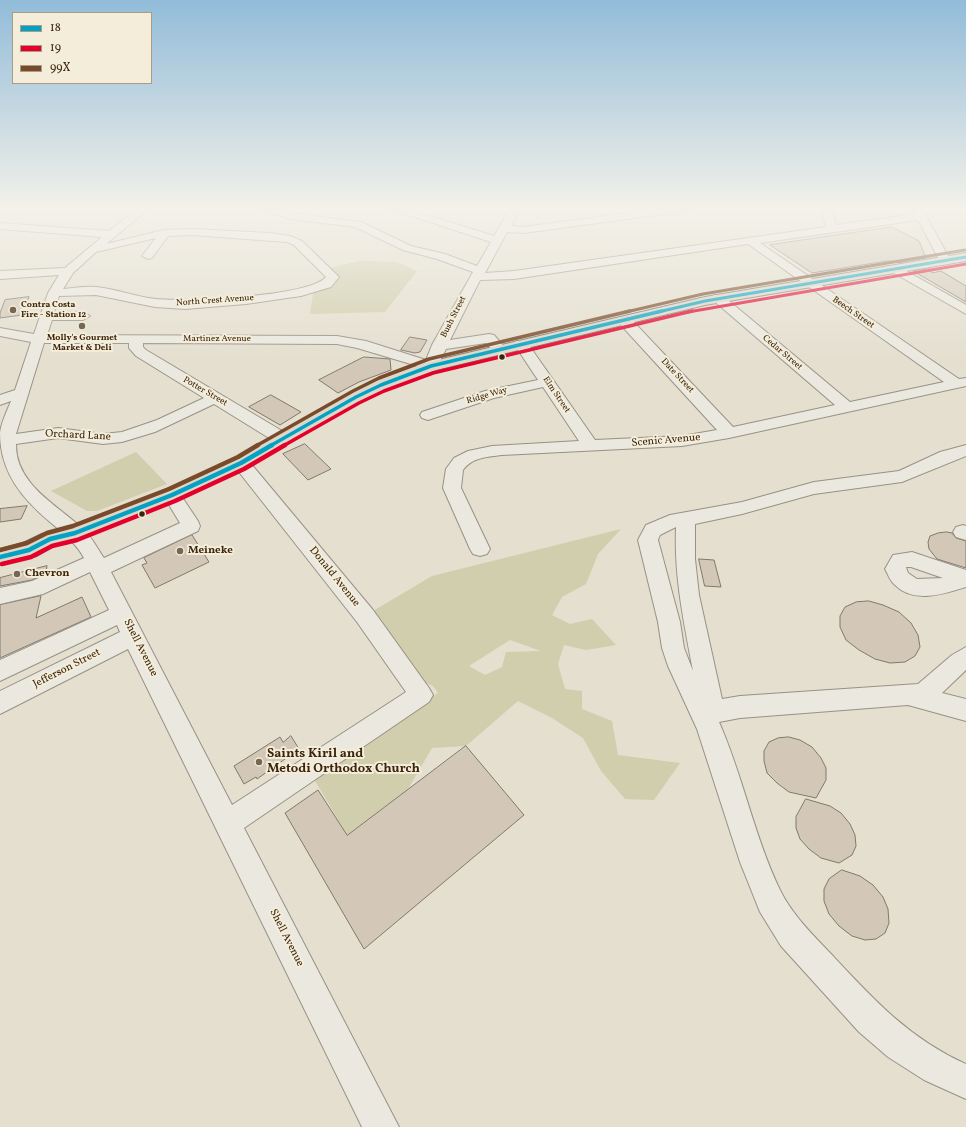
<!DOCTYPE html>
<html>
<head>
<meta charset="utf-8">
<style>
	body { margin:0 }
	#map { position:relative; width:966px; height:1127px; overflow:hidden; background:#e4dfcf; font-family:Vollkorn,serif }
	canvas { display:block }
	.legend { position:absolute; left:12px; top:12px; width:140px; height:72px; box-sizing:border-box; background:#f3edda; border:1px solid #aa9d88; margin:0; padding:5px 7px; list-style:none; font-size:12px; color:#3c250d }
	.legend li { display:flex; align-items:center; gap:8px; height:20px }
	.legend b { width:20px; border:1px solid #aa9d88 }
</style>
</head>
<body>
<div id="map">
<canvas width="966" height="1127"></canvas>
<ul class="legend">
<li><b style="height:5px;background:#03a2c4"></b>18</li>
<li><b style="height:5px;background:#e4002b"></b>19</li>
<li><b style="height:5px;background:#7a4b2a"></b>99X</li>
</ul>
</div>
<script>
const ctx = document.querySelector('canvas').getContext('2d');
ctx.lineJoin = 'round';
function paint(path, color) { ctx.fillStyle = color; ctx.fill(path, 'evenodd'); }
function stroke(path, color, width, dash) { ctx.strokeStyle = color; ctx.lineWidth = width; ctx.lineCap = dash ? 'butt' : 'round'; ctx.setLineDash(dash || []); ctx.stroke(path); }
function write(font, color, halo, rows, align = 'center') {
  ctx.font = font + ' Vollkorn,serif'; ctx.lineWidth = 4; ctx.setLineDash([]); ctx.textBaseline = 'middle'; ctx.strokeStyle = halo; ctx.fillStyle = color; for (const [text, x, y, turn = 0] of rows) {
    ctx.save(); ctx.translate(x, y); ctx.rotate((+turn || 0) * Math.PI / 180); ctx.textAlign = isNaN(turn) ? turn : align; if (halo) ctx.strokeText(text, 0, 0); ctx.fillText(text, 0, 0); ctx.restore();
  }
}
paint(new Path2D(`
	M359 261 397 262 417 271 385 312 310 314 314 288 327 284 325 269Z
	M136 452 167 484 97 511H87L51 491Z
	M621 529 598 554 586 584 562 597 552 615 570 624 592 619 616 645 586 650 564 645 558 664 565 689 582 691V709L612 721 618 755 680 763 654 800 625 799 601 771 583 738 552 718 518 701 466 746 432 748 408 789 347 835 314 779 438 693 433 686 424 682 373 611 432 576ZM510 640 541 651 506 652 502 667 485 675 469 666Z`), '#d0ceac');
const building = new Path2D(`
	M892 227 919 241 926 258 898 263 895 261H887L812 273 770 245Z
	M930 269 932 273 941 271 966 286V302L913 271Z
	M29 297 22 315 0 318V313L5 300Z
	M410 337 427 340 420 352 415 353 401 350Z
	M364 357 390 359 391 370 359 382 338 393 319 380Z
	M271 395 301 412 280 425 249 407Z
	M305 444 331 469 308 480 283 454Z
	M27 506 21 519 0 522V509Z
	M947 532 952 533 956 538 966 541V568L937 559 929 549 928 542 930 536 938 533Z
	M192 535 209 562 155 588 142 565 147 563 144 558Z
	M699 559 714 560 721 587 705 586Z
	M47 566 46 573 32 580 0 586V578Z
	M41 596 36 618 82 597 91 617 0 658V605Z
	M869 601 883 605 899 612 911 623 918 635 920 647 915 656 905 662 890 663 875 659 859 650 846 640 840 627V616L845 607 856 602Z
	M291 736 299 749 257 779 256 777 244 784 234 766 280 737 283 742Z
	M789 737 800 740 812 747 821 758 826 768V780L816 798 789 792 777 783 767 773 764 761V751L769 742 778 738Z
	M466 746 524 815 364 949 285 813 318 790 347 835Z
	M806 799 830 806 841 813 850 824 855 835 856 846 852 855 839 863 821 858 809 849 800 839 796 828V817Z
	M842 870 860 876 873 885 883 897 888 909 889 923 885 933 876 939 865 940 852 936 839 926 829 914 824 901V889L829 879Z`);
paint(building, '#d3c8b8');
stroke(building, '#7f796d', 1);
const minor = new Path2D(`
	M139 207H151L106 244 164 230 192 229 270 233 290 236 302 241 339 277 331 287 301 296 246 304 185 309 155 307 96 295 59 296 54 312H83L90 316 83 320H52L47 335 337 336 366 341 426 360 432 345 473 272 437 259 403 250 355 227 291 219 252 207H270L291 213 361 222 411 246 445 254 477 266 491 242 384 207H401L494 236 511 207H521L511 226 524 227 669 207H699L694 210 524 233 507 232 485 273 514 271 826 227 821 207H831L836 225 915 214 911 207H921L951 261 945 264 941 263 918 220 760 243 959 379 966 378V386L729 438 682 446 502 455C488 457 472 457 463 470L461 488 490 549 487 554 480 556 473 554 470 549 443 488 446 469 454 458 468 451 492 446 579 441 543 387 494 398 428 420 422 418 420 415 422 412 485 391 538 380 514 344 516 341H526L595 440 682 436 717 430 619 323 617 320 619 317H629L733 427 835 405 714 301 712 298 714 295H722L850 402 944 382 748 244 514 279 480 280 450 340 489 334 494 335 506 349 504 352H494L486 343 446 349 436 369 431 370 357 348 337 344 143 343V347L146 350 289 435 291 439 289 443 283 444 277 443 214 404 155 432 122 442 103 444 58 438 16 444C15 484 57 505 82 528 92 537 97 548 104 558L180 523 163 495 166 491 172 489 178 491 198 521 200 526 198 531 111 572 232 805 406 692 357 622 235 467 232 463 235 459 241 457 247 459 373 610 429 688 433 695 429 702 244 828 399 1127H362L128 649 0 714V691L120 632 117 625 0 681V660L109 610 90 572 43 594 0 604V588L32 581 84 558C76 543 63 533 50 522 23 499 0 473 0 433 1 423 7 411 11 401L0 405V395L15 390 31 342 0 336V328L34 334 48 293 59 275 0 279V271L65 268 102 237 0 229V223L109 231ZM192 235 287 242 294 245 326 277C309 297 184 302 156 299 136 297 117 289 96 287 86 286 74 288 63 289L73 273 96 252 156 238 142 256 148 259 152 258 168 236ZM44 343H129V348L136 356 204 398 157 420 122 432 103 434 58 428 16 434Z
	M896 265 966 305V314L892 272 890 269Z
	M966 445V456L902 482 814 494 742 514 695 524V559L699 595 722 699 740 696 918 684 952 655 966 647V670L942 693 966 699V721L908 705 740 718 719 722C743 776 754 836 780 890 792 915 814 936 833 956 874 1000 910 1039 966 1064V1099L924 1080 888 1057 859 1032 781 946 760 912 740 862 697 729 668 666 662 648 658 622 638 540 646 525 670 515 742 502 814 482 899 471 940 452ZM676 527C674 578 684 622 693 671L684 648 680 622 658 540 660 535Z
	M963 525 966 526V540L956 537 953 532 956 527Z
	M912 552 966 570V587C944 594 914 604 895 585 890 581 888 574 885 569L893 555ZM906 567H911L943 578 917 579 908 573Z`);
const major = new Path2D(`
	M966 253V261L705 305 436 370 387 389 362 401 248 467 179 500 82 538 56 545 37 556 0 565V549L23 543 42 534 71 526 165 490 234 459 350 393 375 381 425 363 705 297Z`);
stroke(minor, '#989186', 2);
stroke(major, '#7f796d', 2);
paint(minor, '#eae8df');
paint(major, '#ddd7ca');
stroke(new Path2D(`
	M658 312 705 301 966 257`), '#03a2c4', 3);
stroke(new Path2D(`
	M270 446 356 397 381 385 431 366 662 311`), '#03a2c4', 3.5);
stroke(new Path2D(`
	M0 557 29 550 50 539 75 533 172 495 241 463 272 445`), '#03a2c4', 4.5);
stroke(new Path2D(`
	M688 312 966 264`), '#e4002b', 3);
stroke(new Path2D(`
	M283 446 359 403 384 391 433 373 692 311`), '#e4002b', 3.5);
stroke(new Path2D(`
	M2 564 31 557 52 546 77 540 175 501 244 469 285 445`), '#e4002b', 4.5);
stroke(new Path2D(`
	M626 312 703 294 965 250`), '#7a4b2a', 3);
stroke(new Path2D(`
	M256 446 353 391 379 378 429 359 630 311`), '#7a4b2a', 3.5);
stroke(new Path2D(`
	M0 550 27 543 47 533 73 526 169 489 238 457 258 445`), '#7a4b2a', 4.5);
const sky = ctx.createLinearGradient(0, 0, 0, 365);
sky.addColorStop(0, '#92bcd9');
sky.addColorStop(0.57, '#f3f1e9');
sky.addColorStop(1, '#f3f1e900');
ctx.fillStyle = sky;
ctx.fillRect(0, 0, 966, 365);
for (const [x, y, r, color] of [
	[13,310,4,"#776651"],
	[82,326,4,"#776651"],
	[502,357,3.5,"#3c250d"],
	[142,514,3.5,"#3c250d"],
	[180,551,4,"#776651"],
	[17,574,4,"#776651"],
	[259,762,4,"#776651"]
]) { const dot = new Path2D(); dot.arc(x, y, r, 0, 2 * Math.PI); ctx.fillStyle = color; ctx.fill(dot); stroke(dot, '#f3edda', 1.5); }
write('9px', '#3c250d', '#f3edda', [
	["North Crest Avenue",215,301,-4],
	["Beech Street",853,313,35],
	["Bush Street",454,317,-63],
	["Martinez Avenue",217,339],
	["Cedar Street",782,353,40],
	["Date Street",677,376,47],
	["Potter Street",205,392,30],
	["Elm Street",556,395,56],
	["Ridge Way",487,396,-16]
]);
write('bold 9px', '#3c250d', '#f3edda', [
	["Contra Costa",21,305],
	["Fire - Station 12",21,315],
	["Molly's Gourmet",82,338,"center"],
	["Market & Deli",82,348,"center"]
], 'left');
write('11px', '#3c250d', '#f3edda', [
	["Orchard Lane",78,436,3],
	["Scenic Avenue",666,441,-5],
	["Donald Avenue",334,577,51],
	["Shell Avenue",140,648,63],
	["Jefferson Street",67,669,-27],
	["Shell Avenue",286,938,63]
]);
write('bold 11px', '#3c250d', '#f3edda', [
	["Meineke",188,551],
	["Chevron",25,574]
], 'left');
write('bold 13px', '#3c250d', '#f3edda', [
	["Saints Kiril and",267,755],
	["Metodi Orthodox Church",267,770]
], 'left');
</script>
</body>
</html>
